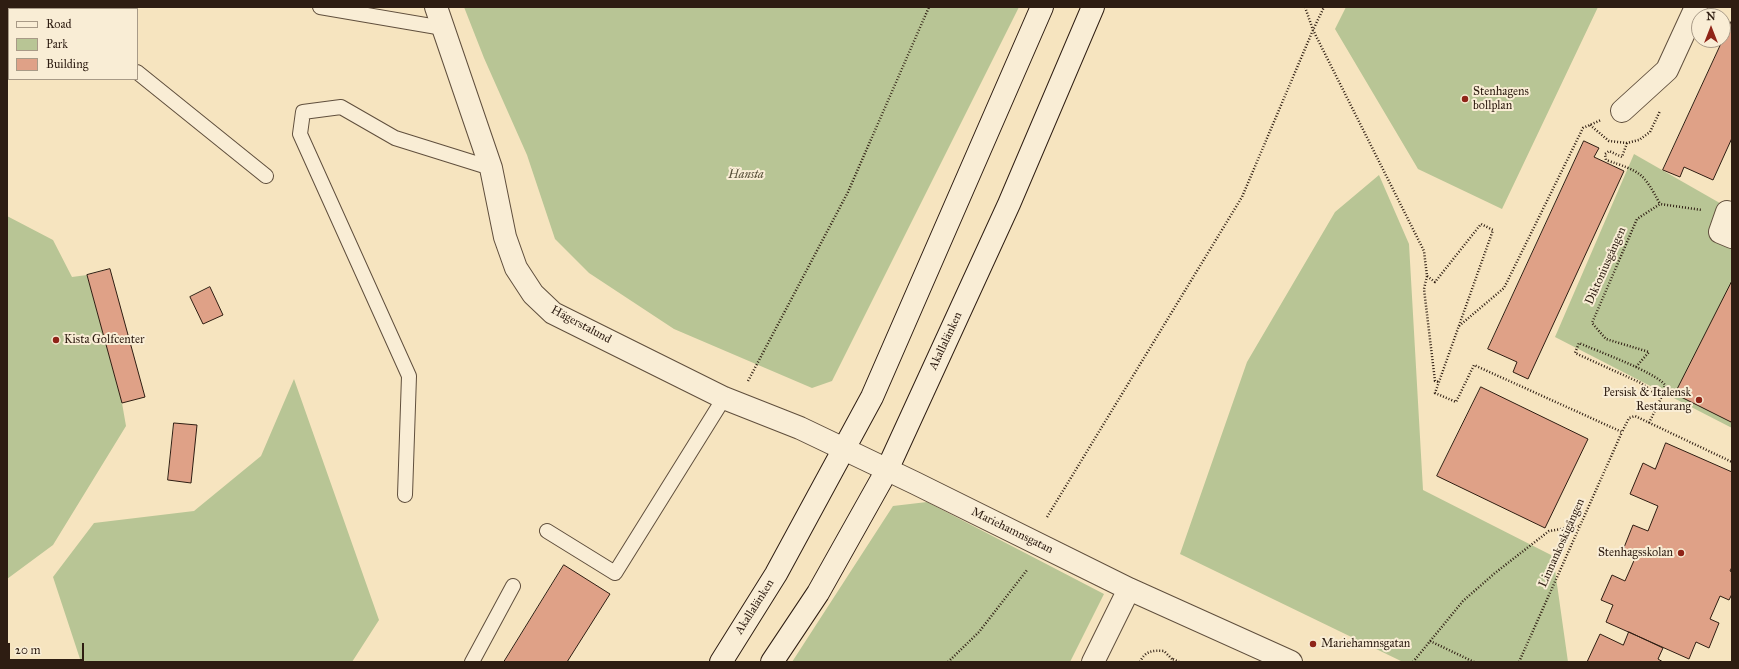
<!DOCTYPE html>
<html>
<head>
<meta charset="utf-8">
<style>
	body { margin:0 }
	#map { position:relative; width:1739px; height:669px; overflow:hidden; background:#f6e4bf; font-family:"IM FELL Great Primer",serif }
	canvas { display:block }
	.frame { position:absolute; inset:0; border:8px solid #2e1d12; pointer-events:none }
	.legend { position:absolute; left:8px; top:8px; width:130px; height:72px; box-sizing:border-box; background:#f9edd5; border:1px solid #a89a87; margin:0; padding:5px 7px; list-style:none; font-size:12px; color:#2e1d12 }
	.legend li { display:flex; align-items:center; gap:8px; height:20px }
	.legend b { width:20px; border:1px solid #a89a87 }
	.north { position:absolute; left:1691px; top:8px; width:40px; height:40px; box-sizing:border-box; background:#f9edd5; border:1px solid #a89a87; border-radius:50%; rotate:0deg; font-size:11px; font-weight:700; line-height:16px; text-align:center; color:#2e1d12 }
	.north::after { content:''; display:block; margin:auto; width:14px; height:18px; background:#8f2418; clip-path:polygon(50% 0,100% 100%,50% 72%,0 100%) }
	.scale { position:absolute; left:8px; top:643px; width:76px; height:18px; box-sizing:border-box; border:2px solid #2e1d12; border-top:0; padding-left:5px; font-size:12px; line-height:14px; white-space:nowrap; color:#2e1d12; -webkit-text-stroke:3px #f9edd5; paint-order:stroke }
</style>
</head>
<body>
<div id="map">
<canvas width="1739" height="669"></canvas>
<div class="frame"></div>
<ul class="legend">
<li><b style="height:5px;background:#f9edd5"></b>Road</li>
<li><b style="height:11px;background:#b8c595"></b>Park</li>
<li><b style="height:11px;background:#dfa187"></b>Building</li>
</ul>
<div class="north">N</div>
<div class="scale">20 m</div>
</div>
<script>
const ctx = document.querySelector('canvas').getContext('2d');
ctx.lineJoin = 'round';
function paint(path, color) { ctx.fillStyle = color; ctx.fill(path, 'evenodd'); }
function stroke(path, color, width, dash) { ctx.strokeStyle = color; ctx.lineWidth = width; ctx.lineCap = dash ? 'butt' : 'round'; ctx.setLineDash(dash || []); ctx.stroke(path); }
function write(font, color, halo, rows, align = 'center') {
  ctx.font = font + ' "IM FELL Great Primer",serif'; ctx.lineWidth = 4; ctx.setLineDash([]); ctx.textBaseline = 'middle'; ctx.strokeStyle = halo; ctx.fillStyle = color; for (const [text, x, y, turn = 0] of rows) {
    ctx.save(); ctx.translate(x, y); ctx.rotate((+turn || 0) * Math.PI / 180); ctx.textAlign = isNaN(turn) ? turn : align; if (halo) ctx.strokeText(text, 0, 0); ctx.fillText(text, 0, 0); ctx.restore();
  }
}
paint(new Path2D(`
	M464 7H1019L832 381 812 388 674 329 589 273 555 239 527 155 484 58Z
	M1346 7H1598L1502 209 1418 169 1335 29Z
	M1634 154 1732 210V428L1555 337Z
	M1379 175 1409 244 1423 490 1553 556 1568 662H1403L1180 554 1247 362 1335 212Z
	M7 216 53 240 72 277 87 275 122 403 126 426 53 545 7 579Z
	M294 379 379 620 352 662H81L53 577 94 523 194 511 261 456Z
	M927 502 1104 594 1070 662H792L893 506Z`), '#b8c595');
const building = new Path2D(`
	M1732 20V138L1713 180 1684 167 1680 177 1663 170Z
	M1584 141 1599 148 1594 157 1624 171 1528 379 1513 372 1517 362 1488 349Z
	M110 269 145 397 122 403 87 275Z
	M1732 281V421L1731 422 1675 394Z
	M210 287 223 315 203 324 190 297Z
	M1481 387 1588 439 1545 528 1437 476Z
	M174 423 197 425 191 483 168 480Z
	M1666 443 1732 472V567L1730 571 1732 572V594L1729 600 1720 596 1710 619 1719 623 1709 648 1696 642 1689 659 1606 622 1613 605 1601 600 1612 575 1625 581 1636 556 1623 550 1633 525 1648 531 1658 506 1630 494 1643 463 1655 469Z
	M564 565 610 594 567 662H504Z
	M1629 632 1663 648 1658 659 1663 662H1587L1600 634 1623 645Z`);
paint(building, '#dfa187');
stroke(building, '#2e1d12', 1);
const service = new Path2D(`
	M56 7 58 9
	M320 7 443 28
	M137 72 266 176
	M405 495 409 376 300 134 303 112 341 107 395 138 491 168
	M547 531 615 573 724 398
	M472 662 513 586`);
const minor = new Path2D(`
	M436 7 491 168 505 237 516 268 533 294 553 313 724 398 800 428 915 483 1129 589 1291 662
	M1622 111 1667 70 1696 7
	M1727 212 1720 232 1732 237
	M1093 662 1129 589`);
const secondary = new Path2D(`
	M721 662 776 574 872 397 1042 7
	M772 662 818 593 887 470 1009 204 1093 7`);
stroke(service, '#604f3d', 16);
stroke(minor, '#604f3d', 24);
stroke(secondary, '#2e1d12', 24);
stroke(new Path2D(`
	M1305 7 1313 30 1424 251 1427 276 1435 282 1481 224 1493 230 1435 393 1456 402 1474 365 1622 432 1629 418 1635 416 1732 462
	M1590 125 1609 141 1627 143 1639 140 1650 132 1660 111
	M1627 143 1622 157 1609 151 1605 154 1606 160C1641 172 1643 172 1660 204
	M1427 276 1424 289 1435 381 1439 382
	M1459 326 1504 288 1583 128 1601 120
	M1636 367 1649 352 1606 339 1592 323 1637 219 1660 204 1702 210
	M748 381 848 192 929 7
	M1649 423 1661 398 1665 385C1655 372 1597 351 1579 343L1575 353 1641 383 1661 398
	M1047 517 1242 197 1313 30 1324 7
	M1430 641 1474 662
	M1173 659 1179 662
	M948 662 979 632 1027 570
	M1140 662C1145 651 1153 650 1164 651L1172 659 1173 662
	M1413 662 1463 601 1495 573 1549 531 1580 526
	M1519 662 1622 432`), '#2e1d12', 2.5, [1, 2]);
stroke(service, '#f9edd5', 14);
stroke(minor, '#f9edd5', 22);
stroke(secondary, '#f9edd5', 22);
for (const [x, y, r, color] of [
	[1465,99,4,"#8f2418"],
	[56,340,4,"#8f2418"],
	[1699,400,4,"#8f2418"],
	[1681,553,4,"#8f2418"],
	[1313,644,4,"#8f2418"]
]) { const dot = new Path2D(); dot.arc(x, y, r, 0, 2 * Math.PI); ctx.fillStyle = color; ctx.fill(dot); stroke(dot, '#f9edd5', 1.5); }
write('12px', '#2e1d12', '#f9edd5', [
	["Stenhagens",1473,92],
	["bollplan",1473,106],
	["Kista Golfcenter",64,340],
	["Persisk & Italensk",1691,393,"right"],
	["Restaurang",1691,407,"right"],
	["Stenhagsskolan",1673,553,"right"],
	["Mariehamnsgatan",1321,644]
], 'left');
write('italic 12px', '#574f39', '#f9edd5', [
	["Hansta",746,175]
]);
write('12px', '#2e1d12', '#f9edd5', [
	["Diktoniusgången",1606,266,-66],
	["Hägerstalund",581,325,28],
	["Akallalänken",946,341,-65],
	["Mariehamnsgatan",1012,531,26],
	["Linnankoskigången",1562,543,-66],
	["Akallalänken",755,607,-58]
]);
</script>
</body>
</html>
